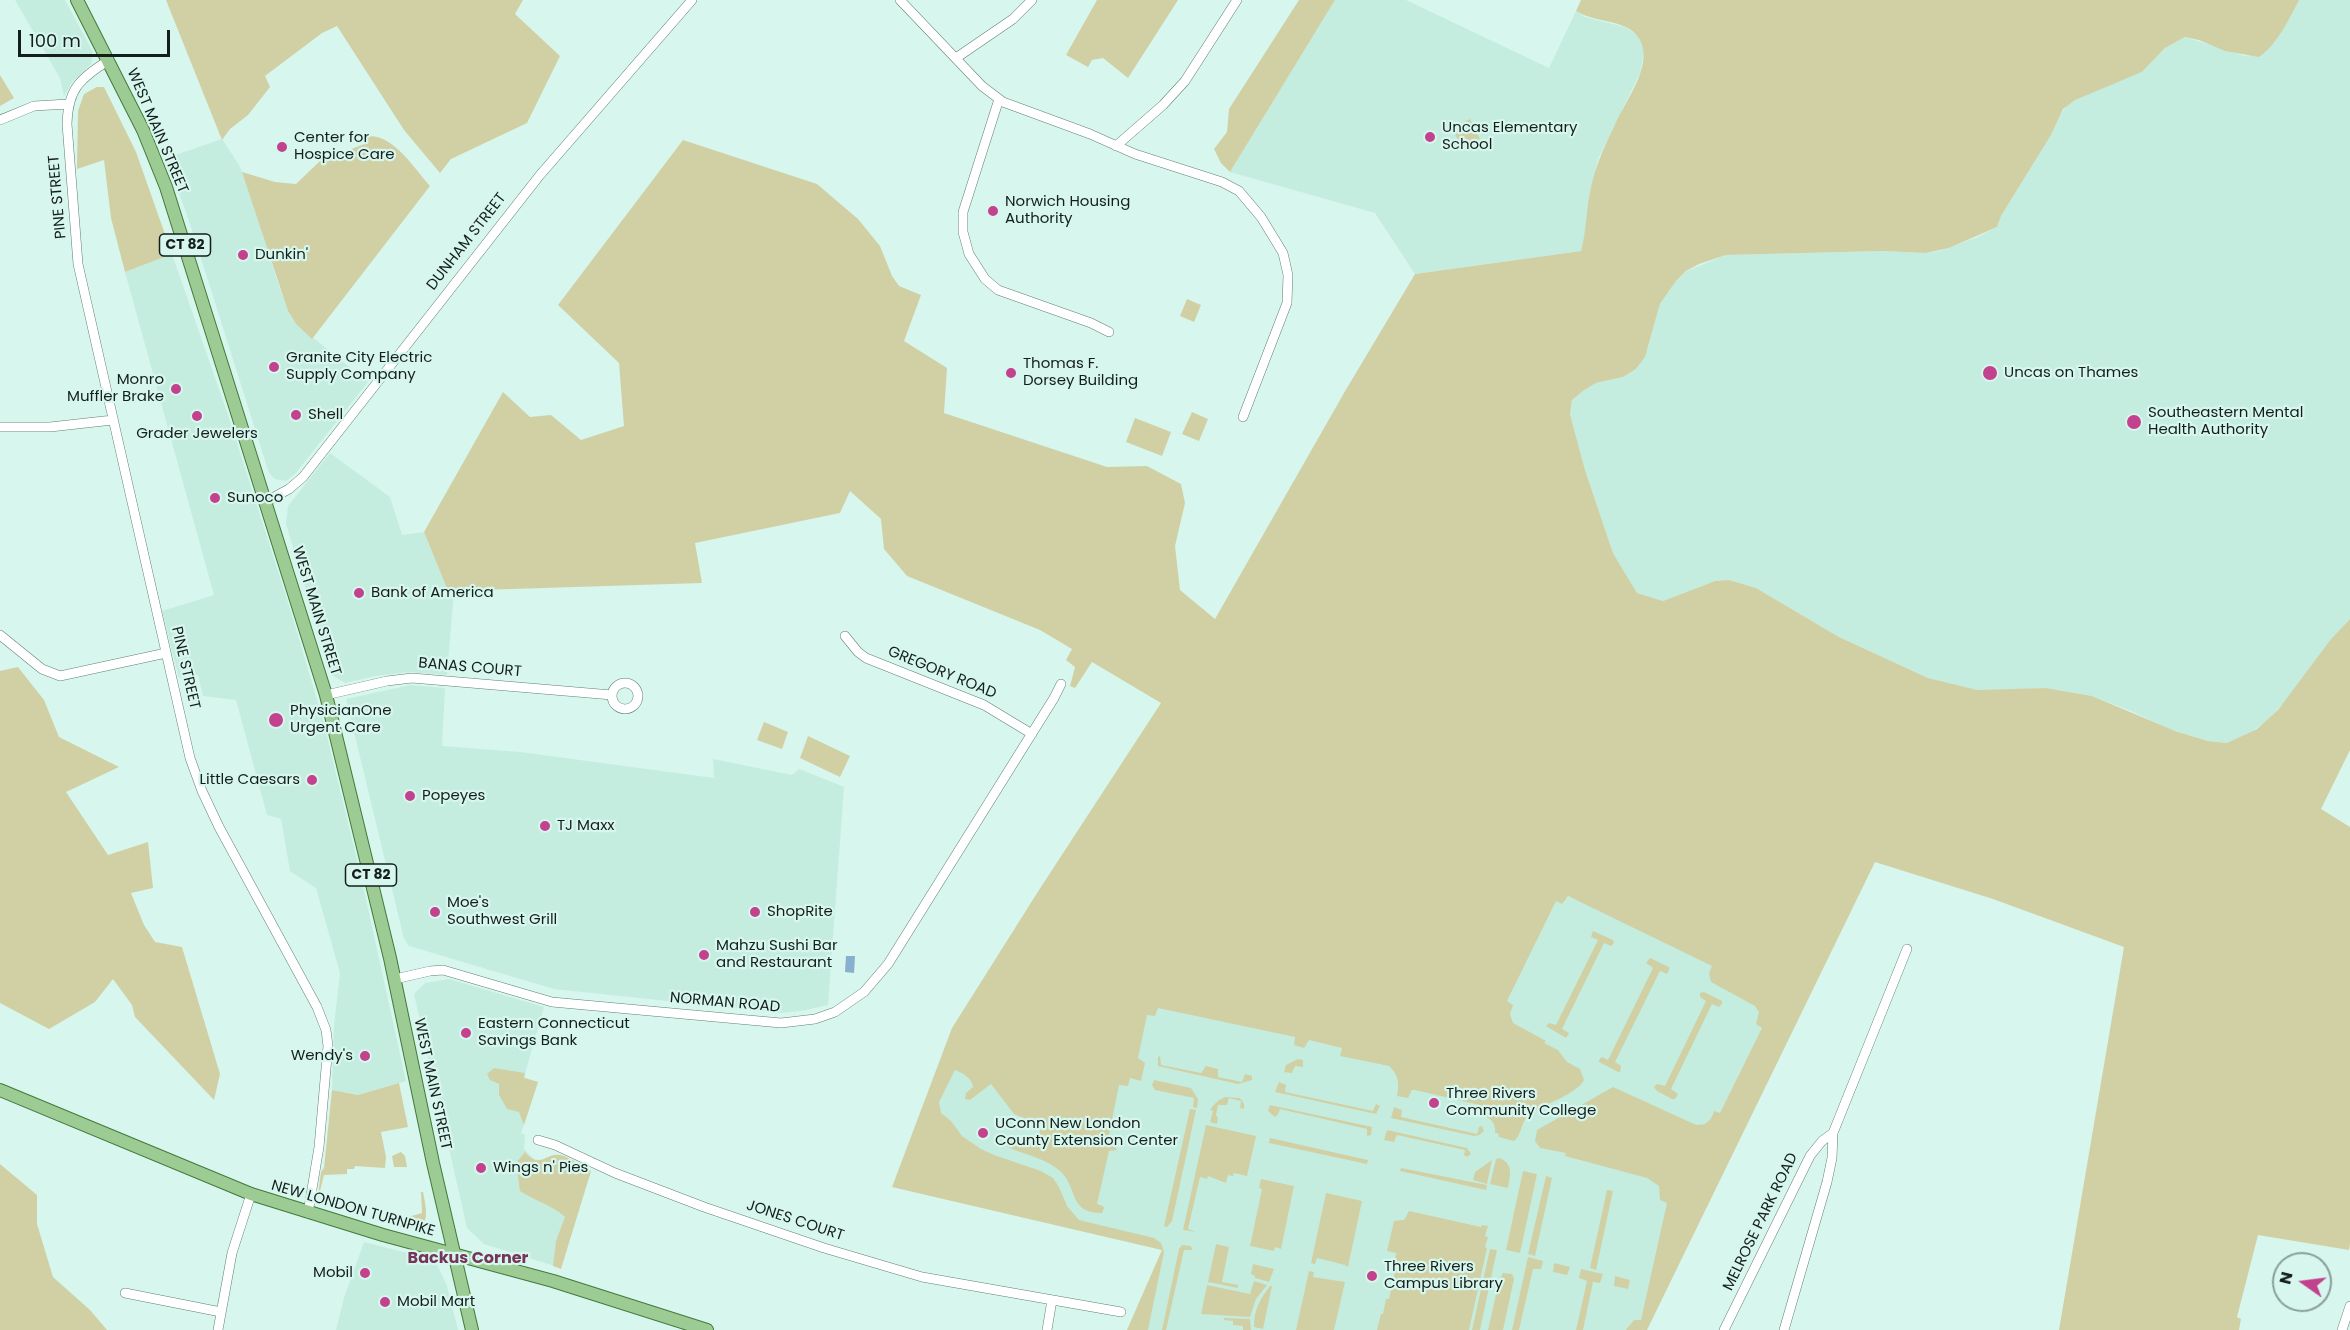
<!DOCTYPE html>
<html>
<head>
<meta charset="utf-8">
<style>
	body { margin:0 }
	#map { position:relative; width:2350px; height:1330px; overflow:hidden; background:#d7f6ed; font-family:Poppins,sans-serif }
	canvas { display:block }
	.north { position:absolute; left:2272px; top:1252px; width:60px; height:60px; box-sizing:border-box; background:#d7f6ed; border:2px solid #89a099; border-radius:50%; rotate:284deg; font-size:16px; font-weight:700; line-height:24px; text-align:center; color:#141f1c }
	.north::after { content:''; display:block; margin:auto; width:21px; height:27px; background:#c2428e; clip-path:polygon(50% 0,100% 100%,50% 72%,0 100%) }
	.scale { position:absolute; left:18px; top:30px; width:152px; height:27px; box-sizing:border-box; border:3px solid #141f1c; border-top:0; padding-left:8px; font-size:18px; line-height:21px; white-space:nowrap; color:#141f1c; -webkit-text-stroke:4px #d7f6ed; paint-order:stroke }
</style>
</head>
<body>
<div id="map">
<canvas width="2350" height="1330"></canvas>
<div class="north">N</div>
<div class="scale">100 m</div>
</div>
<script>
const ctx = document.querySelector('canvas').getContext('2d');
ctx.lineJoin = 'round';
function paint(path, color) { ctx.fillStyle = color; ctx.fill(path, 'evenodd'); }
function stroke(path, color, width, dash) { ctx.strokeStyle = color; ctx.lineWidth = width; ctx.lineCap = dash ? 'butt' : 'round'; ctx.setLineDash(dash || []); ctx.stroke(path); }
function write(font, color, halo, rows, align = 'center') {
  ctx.font = font + ' Poppins,sans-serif'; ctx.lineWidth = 4.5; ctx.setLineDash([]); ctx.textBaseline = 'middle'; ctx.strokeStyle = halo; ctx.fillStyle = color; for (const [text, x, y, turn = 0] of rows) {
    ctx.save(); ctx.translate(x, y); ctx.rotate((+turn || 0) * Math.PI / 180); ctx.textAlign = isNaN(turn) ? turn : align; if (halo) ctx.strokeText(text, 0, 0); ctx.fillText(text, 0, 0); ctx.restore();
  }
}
paint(new Path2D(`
	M15 0H65L93 52 91 64 73 81 64 96 60 78Z
	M1335 0H1406L1549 68 1576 11 1585 17 1625 27 1637 35 1644 47V54L1640 73 1598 159 1590 192 1587 226 1581 251 1415 274 1375 213 1230 172Z
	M2299 0H2350V619L2331 639 2297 688 2268 720 2251 732 2233 741 2227 743 2208 741 2169 729 2131 711 2092 696 2046 688 1984 691 1964 688 1928 678 1839 637 1756 588 1729 580 1715 581 1663 601 1637 593 1613 553 1585 470 1570 414 1572 400 1583 391 1596 383 1623 377 1636 369 1645 357 1660 304 1676 281 1687 271 1726 255 1882 251 1926 253 1940 251 1978 237 1997 227 2001 216 2051 135 2060 115 2068 104 2081 96 2142 72 2165 48 2185 37 2245 56 2265 53Z
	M222 139 239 165 248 186 276 277 288 311 296 324 368 382 295 474 286 481 275 479 269 473 192 230 167 158Z
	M172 254 229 418 292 615 323 720 360 872 406 1081 358 1095 332 1090 334 1025 340 973 316 888 290 871 281 819 267 815 236 700 203 696 198 675 179 678 162 611 214 595 125 272Z
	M330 453 390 497 402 535 424 532 448 591H454L447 675 409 672 375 676 345 683 332 675 286 524 288 506Z
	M411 685 445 688 442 746 520 752 714 778 713 759 792 775 799 769 844 787 828 1005 801 1011 780 1013 554 989 409 946 404 939 346 699Z
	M1537 886 1817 980 1646 1330H1127L1162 1250 893 1187 944 1051 1144 1014 1155 1006Z
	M449 979 544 1007 524 1077 538 1082 521 1133 525 1135 524 1149 534 1159 542 1160 553 1155H561L591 1171 561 1268 484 1244 467 1228 414 994 425 983Z
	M364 1242 435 1260 447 1286 458 1330H336L344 1298Z`), '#c4ede0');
paint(new Path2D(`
	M166 0H523L515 14 560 56 527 123 451 159 440 173 404 130 337 26 322 33 265 76 270 87 248 115 230 129 222 140Z
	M1097 0H1178L1128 78 1103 58 1092 60 1088 67 1066 55Z
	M1299 0H1335L1230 172 1221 163 1214 149 1227 132 1229 109Z
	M1581 0H2299C2289 19 2277 45 2259 57L2225 51 2199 40 2185 37 2165 48 2142 72 2075 100 2063 109 2051 135 2001 216 1997 227 1949 248 1926 253 1882 251 1726 255 1699 264 1686 271 1676 281 1660 304 1645 357 1636 369 1623 377 1596 383 1583 391 1572 400 1570 414 1585 470 1613 553 1637 593 1663 601 1715 581 1729 580 1756 588 1839 637 1928 678 1977 690 2046 688 2092 696 2175 731 2208 741 2227 743 2257 729 2278 710 2331 639 2350 619V750L2321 809 2350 827V1244L2349 1250 2258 1235 2237 1317 2241 1319 2239 1330H2059L2124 947 1993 899 1875 862 1647 1330H1626L1634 1320H1641L1667 1203 1660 1200 1659 1186 1647 1178 1565 1156 1566 1153 1540 1148 1535 1141 1537 1130 1613 1087 1694 1124C1704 1127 1711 1122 1714 1111L1720 1113 1762 1028 1756 1024 1759 1012 1755 1006 1711 982 1709 973 1712 966 1568 896 1562 904 1556 901 1507 1001 1513 1005 1510 1014 1513 1023 1546 1041 1544 1043 1558 1050 1567 1062 1580 1069 1584 1080C1577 1094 1545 1104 1531 1113 1520 1121 1523 1134 1514 1141L1499 1137 1498 1133H1495C1496 1122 1490 1117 1480 1115V1105L1415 1090H1412L1408 1098 1397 1096C1399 1084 1399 1075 1389 1066L1340 1056 1342 1048 1309 1040 1304 1048 1294 1045 1295 1037 1158 1008 1155 1016 1147 1015 1138 1058 1145 1063 1141 1081 1130 1078 1128 1086 1119 1085 1107 1145 1116 1147 1117 1150 1109 1151 1097 1204 1103 1206 1104 1208 1102 1213C1069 1213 1078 1190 1062 1173 1048 1158 1023 1155 1006 1146L1011 1137 1015 1139 1017 1136 1035 1143 1042 1126 1014 1114 991 1084 970 1100 965 1099 966 1093 973 1087C972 1078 963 1073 955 1070L939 1102 941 1113 951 1121 962 1136 981 1149 994 1155 1041 1171 1053 1178 1059 1187 1067 1206 1079 1220 1154 1238 1161 1243 1164 1252 1148 1330H1127L1162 1250 892 1187 952 1028 1039 890 1161 703 1092 662 1075 688 1070 686 1075 667 1066 660 1072 649 1040 630 907 576 884 549 881 519 850 491 840 513 695 543 702 583 448 591 424 532 503 392 530 417 551 415 581 440 624 426 619 363 558 305 683 140 817 184 858 219 880 246 892 276 899 286 921 295 904 341 947 368 944 413 1107 467 1147 466 1181 484 1185 503 1175 546 1180 590 1215 619 1344 393 1415 274 1581 251C1587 229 1586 208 1591 187 1596 164 1606 143 1616 122 1626 100 1656 62 1638 37 1626 19 1594 23 1576 11Z
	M0 75 14 98 0 106Z
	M97 87H104L136 152 172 254 125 272 111 218 104 160 77 169 78 111 84 94Z
	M1470 119 1480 139 1462 148 1452 128Z
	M368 136C393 134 415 169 430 186L312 339 296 324 288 311 242 172 275 182 296 184 320 161 367 143Z
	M1187 299 1201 305 1194 322 1180 316Z
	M1192 412 1208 419 1199 441 1182 434Z
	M1135 418 1171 432 1162 456 1126 442Z
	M18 667 44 700 59 737 119 767 66 792 108 855 148 842 153 888 131 893 144 925 155 942 182 947 220 1074 214 1100 135 1017 132 1005 113 979 95 1002 49 1029 0 1003V671Z
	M764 722 788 732 782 749 757 740Z
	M808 736 850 756 840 777 800 758Z
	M1593 931 1613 940 1614 943 1611 946 1604 943 1562 1029 1569 1033 1566 1038 1546 1026 1549 1023 1556 1025 1598 940 1591 937Z
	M1650 958 1669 967V970L1667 974 1660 971 1615 1062 1621 1066 1620 1072H1618L1599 1062V1060L1602 1057 1608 1060 1653 968 1646 963Z
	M1704 992 1722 1001V1004L1719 1007 1712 1004 1671 1089 1678 1094 1675 1099H1672L1657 1091 1654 1087 1657 1084 1665 1086 1706 1001 1700 997V993Z
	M1160 1056 1161 1065 1201 1073 1206 1066 1218 1069V1077L1242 1082 1245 1074 1252 1076V1080L1238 1084 1158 1066V1057Z
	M1298 1059 1303 1060V1067L1295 1066 1292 1073 1284 1072 1286 1065Z
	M494 1068 525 1073 524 1078 538 1082 524 1125 519 1112 507 1109 499 1095V1084L490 1080 487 1074Z
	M1154 1080 1191 1088 1198 1099 1197 1108 1193 1107 1194 1098 1155 1090 1152 1085Z
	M1279 1082 1286 1085 1285 1092 1373 1111 1376 1104 1380 1106 1376 1114 1275 1092Z
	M399 1083 408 1127 381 1132 386 1157 385 1168 355 1166 354 1169H347V1174L324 1175 317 1203 321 1172 324 1168 332 1090 358 1095Z
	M1225 1097 1240 1098 1244 1104V1109L1240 1108 1241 1101 1229 1098 1227 1105H1218L1216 1115 1218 1118 1217 1124 1210 1122 1213 1111 1210 1110C1214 1104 1218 1100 1225 1097Z
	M1270 1105 1372 1127 1371 1135 1367 1136V1129L1280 1109 1278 1114 1275 1117 1268 1111Z
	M1394 1107 1402 1110 1401 1117 1477 1134 1479 1127 1482 1126 1484 1131 1479 1135 1474 1136 1391 1118Z
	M1190 1109 1196 1110 1172 1221 1167 1227 1164 1226Z
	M1206 1125 1256 1136 1247 1176 1234 1173 1233 1176 1228 1175 1226 1183 1208 1176 1207 1179 1200 1177 1188 1229 1196 1232 1183 1230Z
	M1387 1130 1467 1148 1471 1154 1467 1157 1464 1155 1465 1150 1397 1135 1394 1142 1384 1140Z
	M1270 1138 1368 1160 1367 1164 1269 1143Z
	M401 1152 405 1156 407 1167H394L392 1156Z
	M525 1152C540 1170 545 1153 560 1155 570 1157 581 1166 591 1171L561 1269 553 1266 556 1241 565 1217C552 1205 535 1201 520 1191L516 1163Z
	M1500 1158C1514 1165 1510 1175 1508 1188L1490 1184 1496 1159Z
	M1492 1160 1487 1184 1473 1180 1475 1172Z
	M0 1164 37 1195V1224L53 1277 90 1310 107 1330H0Z
	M1401 1168 1487 1185 1486 1190 1400 1171Z
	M1523 1171 1537 1174 1520 1253 1506 1250Z
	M1546 1176 1552 1178 1535 1256 1528 1254Z
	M1261 1179 1294 1186 1281 1249 1275 1247 1274 1251 1250 1246 1262 1189 1259 1188Z
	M1607 1190 1613 1191 1596 1270 1590 1268Z
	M421 1192H423C428 1218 431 1231 398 1227L408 1217 422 1213Z
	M1326 1193 1362 1201 1348 1267 1345 1265 1317 1258 1315 1264 1311 1263Z
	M1409 1211 1481 1227 1482 1225 1488 1226 1485 1236 1488 1237 1485 1247 1487 1248 1469 1330H1377L1381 1314H1383L1386 1299H1389L1397 1262 1395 1261 1396 1253 1387 1251 1394 1221 1404 1220Z
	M1216 1244 1229 1247 1222 1282 1238 1285V1288L1208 1282Z
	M1182 1245 1191 1246 1192 1250H1184L1166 1330H1162L1179 1249Z
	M1490 1249 1497 1250 1480 1330H1472Z
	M1528 1257 1543 1261 1541 1269H1533L1519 1330H1512Z
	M1554 1263 1570 1267 1567 1275 1553 1272Z
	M1253 1264 1274 1269 1269 1282 1255 1278V1276L1251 1274Z
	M1581 1269 1603 1274 1600 1283 1593 1282 1583 1330H1576L1587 1281 1579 1278Z
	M1309 1271 1314 1272 1313 1277 1345 1282 1334 1330H1296Z
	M1503 1273 1512 1274 1514 1279 1503 1330H1488L1499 1281Z
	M1615 1276 1630 1280 1628 1289 1614 1286Z
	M1254 1281 1267 1285 1256 1299 1250 1317 1201 1314 1207 1285 1250 1294Z
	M1270 1286H1272L1263 1329 1254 1327C1254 1309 1260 1299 1270 1286Z
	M1224 1318 1250 1319 1251 1330H1243V1326L1233 1325V1321L1224 1320Z`), '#d1d0a5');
paint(new Path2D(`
	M846 956H855L854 973 845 972Z`), '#88afcf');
const minor = new Path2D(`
	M900 0 982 86 1003 102 1090 134 1135 154 1222 182 1239 191 1261 217 1283 253 1288 275 1287 303 1243 417
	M956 58 1013 19 1032 0
	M109 60C80 79 68 88 67 124L78 264 190 758 202 791 219 827 317 1007 326 1030 328 1046 319 1147 308 1213
	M999 99 963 212V232L969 254 985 279 998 290 1091 323 1109 332
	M0 120 34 106 68 104
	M1116 146 1163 105 1185 81 1237 0
	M0 427H50L113 420
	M267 501 289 489 303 477 540 175 692 0
	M0 635 42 669 60 676 166 653
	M845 636 858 652 866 658 984 705 1032 734
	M612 696a13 13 0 1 1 26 0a13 13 0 1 1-26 0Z
	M326 695 387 681 412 678 612 695
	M395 979 430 971 443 970 552 1002 781 1023 815 1019 835 1012 864 992 888 964 1054 698 1061 684
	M538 1140 555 1145 615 1173 704 1207 824 1248 922 1277 1121 1312
	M125 1293 221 1312
	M218 1330 232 1253 251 1194
	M1047 1330 1052 1300
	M1724 1330 1810 1156 1822 1141 1833 1133 1907 949
	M1784 1330 1827 1182 1832 1158 1833 1133
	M2342 1330 2350 1306`);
const major = new Path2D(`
	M77 0 143 130 166 187 326 695 390 958 433 1163 472 1330
	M0 1090 251 1194 383 1235 553 1281 707 1330`);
stroke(minor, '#637f77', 10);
stroke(major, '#42793b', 14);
stroke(minor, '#fff', 9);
stroke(major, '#9dcb94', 12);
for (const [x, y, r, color] of [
	[1430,137,6,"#c2428e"],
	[282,147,6,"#c2428e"],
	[993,211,6,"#c2428e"],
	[243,255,6,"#c2428e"],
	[274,367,6,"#c2428e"],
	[1011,373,6,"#c2428e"],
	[1990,373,8,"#c2428e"],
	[176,389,6,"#c2428e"],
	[296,415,6,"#c2428e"],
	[197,416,6,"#c2428e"],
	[2134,422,8,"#c2428e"],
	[215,498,6,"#c2428e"],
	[359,593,6,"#c2428e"],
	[276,720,8,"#c2428e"],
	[312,780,6,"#c2428e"],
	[410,796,6,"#c2428e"],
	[545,826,6,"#c2428e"],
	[435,912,6,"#c2428e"],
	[755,912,6,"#c2428e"],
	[704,955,6,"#c2428e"],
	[466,1033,6,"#c2428e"],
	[365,1056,6,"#c2428e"],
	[1434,1103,6,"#c2428e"],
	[983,1133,6,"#c2428e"],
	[481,1168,6,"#c2428e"],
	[365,1273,6,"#c2428e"],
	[1372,1276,6,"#c2428e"],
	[385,1302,6,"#c2428e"]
]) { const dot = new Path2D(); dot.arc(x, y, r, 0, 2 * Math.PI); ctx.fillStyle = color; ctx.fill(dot); stroke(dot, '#d7f6ed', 2); }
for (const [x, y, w] of [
	[185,245,51],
	[371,875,51]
]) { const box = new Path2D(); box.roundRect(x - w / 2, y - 11, w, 22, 4.5); ctx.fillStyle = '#d7f6ed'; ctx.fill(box); stroke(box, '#141f1c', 1.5); }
write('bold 14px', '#141f1c', null, [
	["CT 82",185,245],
	["CT 82",371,875]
]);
write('15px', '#141f1c', '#d7f6ed', [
	["Uncas Elementary",1442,128],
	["School",1442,145],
	["Center for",294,138],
	["Hospice Care",294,155],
	["Norwich Housing",1005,202],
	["Authority",1005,219],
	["Dunkin'",255,255],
	["Granite City Electric",286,358],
	["Supply Company",286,375],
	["Thomas F.",1023,364],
	["Dorsey Building",1023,381],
	["Uncas on Thames",2004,373],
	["Monro",164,380,"right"],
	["Muffler Brake",164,397,"right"],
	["Southeastern Mental",2148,413],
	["Health Authority",2148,430],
	["Shell",308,415],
	["Grader Jewelers",197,434,"center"],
	["Sunoco",227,498],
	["Bank of America",371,593],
	["PhysicianOne",290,711],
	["Urgent Care",290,728],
	["Little Caesars",300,780,"right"],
	["Popeyes",422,796],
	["TJ Maxx",557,826],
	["Moe's",447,903],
	["Southwest Grill",447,920],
	["ShopRite",767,912],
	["Mahzu Sushi Bar",716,946],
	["and Restaurant",716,963],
	["Eastern Connecticut",478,1024],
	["Savings Bank",478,1041],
	["Wendy's",353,1056,"right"],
	["Three Rivers",1446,1094],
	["Community College",1446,1111],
	["UConn New London",995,1124],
	["County Extension Center",995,1141],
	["Wings n' Pies",493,1168],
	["Three Rivers",1384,1267],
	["Campus Library",1384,1284],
	["Mobil",353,1273,"right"],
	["Mobil Mart",397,1302]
], 'left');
write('15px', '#141f1c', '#d7f6ed', [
	["WEST MAIN STREET",157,131,67],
	["PINE STREET",58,197,-95],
	["DUNHAM STREET",467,242,-52],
	["WEST MAIN STREET",316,611,73],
	["PINE STREET",185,668,77],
	["BANAS COURT",470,668,5],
	["GREGORY ROAD",942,673,22],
	["NORMAN ROAD",725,1003,5],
	["WEST MAIN STREET",432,1084,78],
	["NEW LONDON TURNPIKE",353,1209,16],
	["JONES COURT",795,1221,18],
	["MELROSE PARK ROAD",1761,1222,-64]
]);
write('bold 16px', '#753559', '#d7f6ed', [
	["Backus Corner",468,1259]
]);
</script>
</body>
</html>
